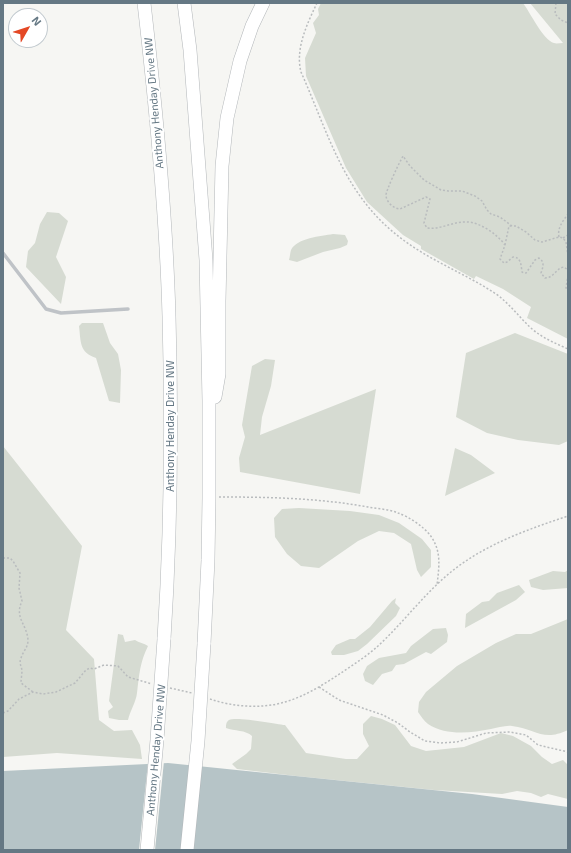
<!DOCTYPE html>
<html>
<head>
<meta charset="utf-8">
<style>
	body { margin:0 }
	#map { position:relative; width:571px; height:853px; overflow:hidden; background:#f6f6f3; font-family:"Exo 2",sans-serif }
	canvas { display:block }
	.frame { position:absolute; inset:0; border:4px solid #657884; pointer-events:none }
	.north { position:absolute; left:8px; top:8px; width:40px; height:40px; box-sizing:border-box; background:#fff; border:1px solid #c1c9ce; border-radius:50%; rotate:51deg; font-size:11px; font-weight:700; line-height:16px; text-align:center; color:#657884 }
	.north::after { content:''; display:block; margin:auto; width:14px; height:18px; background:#e44825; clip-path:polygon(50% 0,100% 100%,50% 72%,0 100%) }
</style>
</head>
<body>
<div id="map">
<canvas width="571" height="853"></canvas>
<div class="frame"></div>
<div class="north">N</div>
</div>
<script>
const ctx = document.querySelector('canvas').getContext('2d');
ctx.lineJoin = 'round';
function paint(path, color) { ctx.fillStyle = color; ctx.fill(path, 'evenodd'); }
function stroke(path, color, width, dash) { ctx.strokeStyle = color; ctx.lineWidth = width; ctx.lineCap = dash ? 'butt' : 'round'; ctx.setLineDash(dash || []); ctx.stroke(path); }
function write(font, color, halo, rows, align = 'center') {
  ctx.font = font + ' "Exo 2",sans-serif'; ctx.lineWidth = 4; ctx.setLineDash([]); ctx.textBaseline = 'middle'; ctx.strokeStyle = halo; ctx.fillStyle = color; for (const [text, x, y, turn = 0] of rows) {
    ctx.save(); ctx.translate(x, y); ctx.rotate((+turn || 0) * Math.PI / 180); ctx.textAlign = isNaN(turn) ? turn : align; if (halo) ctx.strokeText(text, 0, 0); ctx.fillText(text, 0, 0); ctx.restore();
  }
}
paint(new Path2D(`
	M321 3H523C530 12 543 40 554 43 556 44 560 43 563 43L530 3H568V339L527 318 531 307 503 289 476 276 474 279 421 249V246L403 235 367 202 346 168 306 76 305 58 316 33 313 23 319 15 318 9Z
	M47 212 59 213 68 221 56 257 66 277 61 304 26 267 28 251 35 243 40 224Z
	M333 234 345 235 348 241 347 245 340 248 323 252 297 262 289 260C290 257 290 253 291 250 297 238 321 236 333 234Z
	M82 323H103L110 343 118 354 121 370 120 403 109 401 96 358C79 352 81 342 79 326Z
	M515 333 568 354V441L559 445 518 440 487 433 456 417 466 353Z
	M265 359 275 360 271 386 262 417 260 435 376 389 360 494 240 472 239 458 245 437 242 425 252 366Z
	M3 446 82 546 66 630 94 659 99 720 114 731 132 730 140 745 142 759 57 753 3 757Z
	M455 448 471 455 495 473 445 496Z
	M299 508 350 511 379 515 399 523 422 539 431 550V567L421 577 417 570 411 544 394 533 379 531 358 541 319 568 301 566 287 554 275 537 274 518 282 509Z
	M568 570V588L543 590 531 587 529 580 553 571 565 572Z
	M519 585 525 592 516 600 465 628 466 614 482 602 489 601 497 593Z
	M396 598 395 603 400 608 396 616 367 644 358 651 344 655H332L331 652 336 645 350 639H355L370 627 392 601Z
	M568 619V730C543 742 536 729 512 726 506 725 497 728 491 729 471 733 446 736 428 724 424 721 421 716 418 712L419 702 426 692 457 666 496 643 516 634H531Z
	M446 628 448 635 447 642 431 654 426 652 404 664 396 665 392 671 382 674 373 685 365 681 363 674 367 666 379 658 406 653 411 646 433 629Z
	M118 634 123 635 125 642 135 640C139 643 144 643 148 646 140 662 139 675 137 693 136 702 130 711 128 720H119L109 718 108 711 113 707 109 701Z
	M371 716 382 719 395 725 411 746 426 751 464 747 501 733 513 736 531 746 542 757 552 764 563 760 568 765V799L548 794 541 797 531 793 517 791 502 794 434 790 296 776 237 769 232 764 246 754 251 749 252 736C246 730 234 731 226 728 226 725 226 722 229 720 236 716 275 724 285 725L306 753 346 759H357L369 746 363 734V724Z`), '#d6dbd2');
paint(new Path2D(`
	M168 763 472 794 568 807V850H3V771Z`), '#b6c4c7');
paint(new Path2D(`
	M164 761 155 850H139L148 762Z`), '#f6f6f3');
const highway = new Path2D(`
	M144 3C156 107 166 211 169 316 172 423 171 531 164 639
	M184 3 190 50 206 260 209 401V498L208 560 204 644
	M215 397 219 374V301L222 166 227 118 240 61 252 26 263 3`);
stroke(highway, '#b2b6b9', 14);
stroke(new Path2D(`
	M317 3C307 24 295 49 301 72 329 135 344 196 402 239 431 261 466 274 496 294 510 304 519 317 531 328 542 338 555 343 568 349
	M556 3 555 14 561 20 568 23
	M559 237C557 228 563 221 568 214
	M563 238 568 235
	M505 245 509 226H512
	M568 256 566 242 563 238 559 237 542 242 535 240 526 232 516 226H512L500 217 491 214 487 210 482 201 475 196 462 191H448L441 190 424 180 410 166 403 156 401 160C398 165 386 191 386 195 386 202 394 209 400 209L426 197 430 199 424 223 427 228C441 230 453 221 467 222 480 222 498 235 505 245L500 259 504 263 507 262 513 257C521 257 521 265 522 272L524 273H526L535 260 539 258C545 262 543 267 541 273L545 278C554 278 556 268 564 267L568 270
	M568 275 566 288 568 289
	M219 497C269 497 318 498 368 507 378 509 389 509 398 513 408 516 424 527 430 535 442 551 439 567 437 585
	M3 558H10L13 561 20 573 19 588 22 601C14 618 27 624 28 640 28 648 23 651 21 658 19 662 21 666 22 670 22 674 21 679 21 683L33 692
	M319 687 339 700 383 715 398 723 410 732 425 741 440 743 457 742 486 733 510 732 526 735 538 745 568 752
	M170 688 192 693
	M210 699C233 707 262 709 285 702 306 696 326 683 344 671 356 663 368 655 378 646 405 621 427 590 456 568 489 543 529 529 568 516
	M3 713 8 711 19 699 33 692 43 694 56 692 75 683 86 670 90 668 94 669 104 665 118 666 128 677 152 684`), '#b9bcbe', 1.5, [2, 2]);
stroke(new Path2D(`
	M3 253 46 309 61 313 128 309`), '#bfc3c7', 3.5);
stroke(highway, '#fff', 13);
const highwayBridge = new Path2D(`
	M147 850 157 740 164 639
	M187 850 198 741 204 644`);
stroke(highwayBridge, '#b2b6b9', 14, []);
stroke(highwayBridge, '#fff', 13);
write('11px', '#657884', '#fff', [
	["Anthony Henday Drive NW",154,103,-95],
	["Anthony Henday Drive NW",170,426,-90],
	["Anthony Henday Drive NW",156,750,-85]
]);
</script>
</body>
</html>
